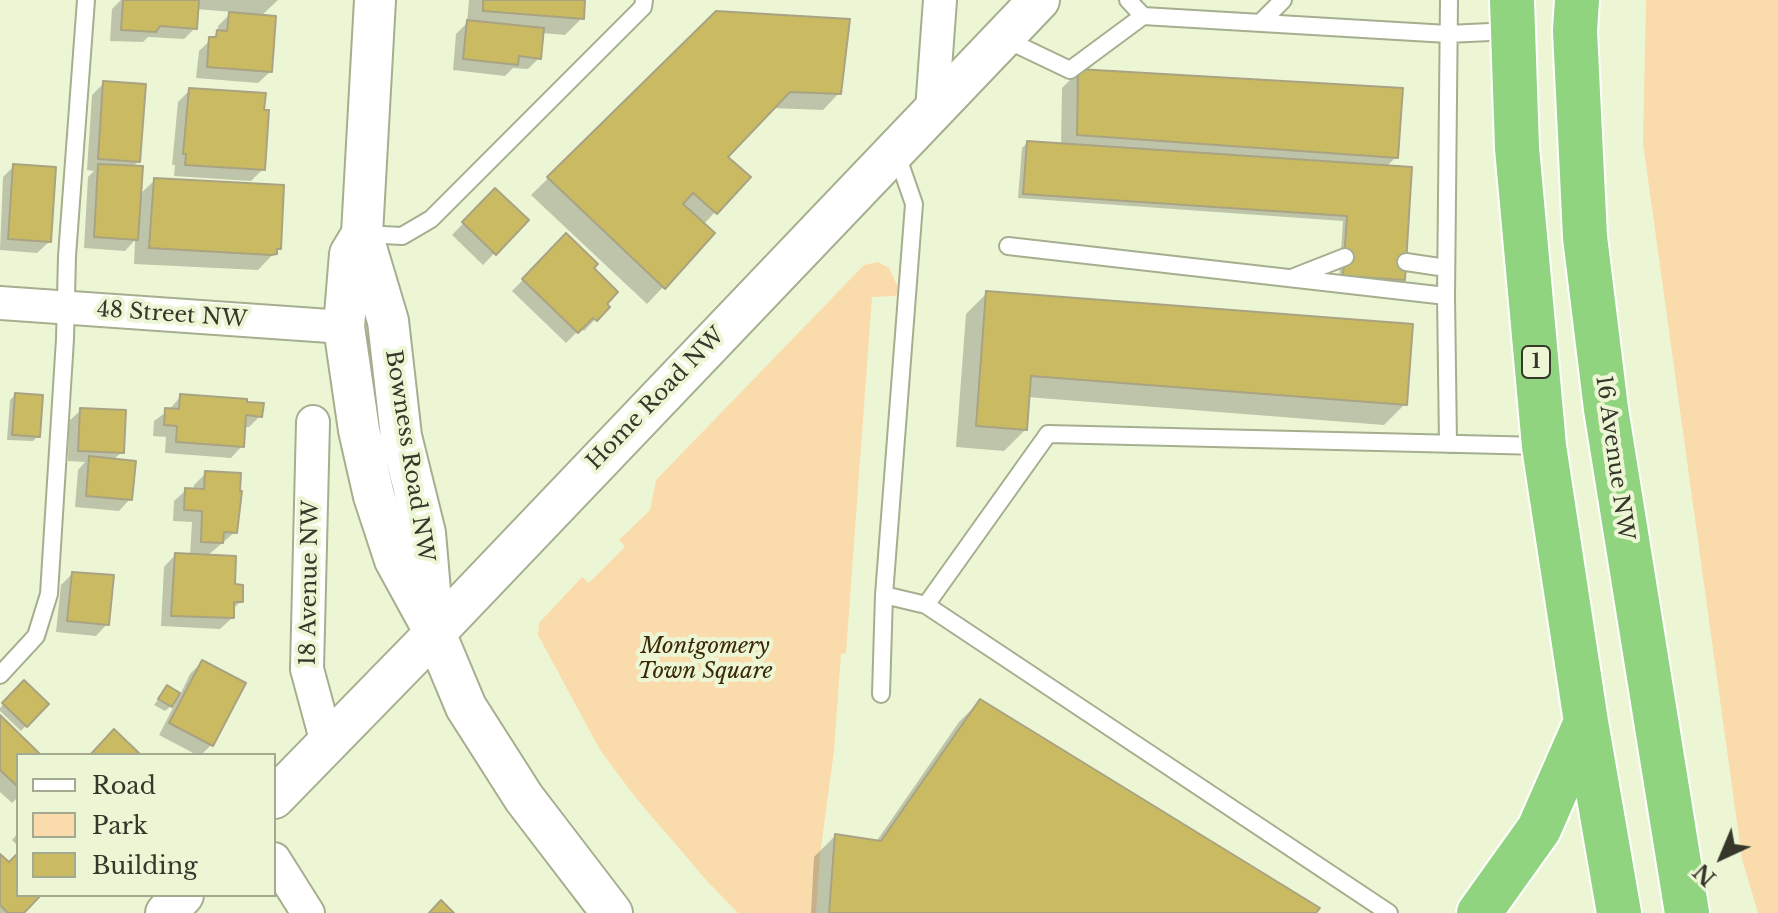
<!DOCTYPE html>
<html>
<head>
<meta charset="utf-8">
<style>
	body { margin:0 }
	#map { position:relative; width:1778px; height:913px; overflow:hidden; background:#edf6d4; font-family:"Libre Baskerville",serif }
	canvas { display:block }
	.legend { position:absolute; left:16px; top:753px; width:260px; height:144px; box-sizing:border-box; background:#edf6d4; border:2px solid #a3aa90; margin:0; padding:10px 14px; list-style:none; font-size:24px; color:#34372a }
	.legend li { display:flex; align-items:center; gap:16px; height:40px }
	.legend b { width:40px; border:2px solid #a3aa90 }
	.north { position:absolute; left:1682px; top:817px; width:80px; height:80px; -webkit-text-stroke:6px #edf6d4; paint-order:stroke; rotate:224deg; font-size:22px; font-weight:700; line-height:32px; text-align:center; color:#34372a }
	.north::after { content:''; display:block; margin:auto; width:28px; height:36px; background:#34372a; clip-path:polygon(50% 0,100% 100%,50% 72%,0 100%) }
</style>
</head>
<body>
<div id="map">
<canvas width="1778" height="913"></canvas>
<ul class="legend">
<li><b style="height:10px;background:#fff"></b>Road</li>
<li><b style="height:22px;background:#fadcac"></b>Park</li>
<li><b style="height:22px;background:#cabb63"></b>Building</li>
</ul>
<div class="north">N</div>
</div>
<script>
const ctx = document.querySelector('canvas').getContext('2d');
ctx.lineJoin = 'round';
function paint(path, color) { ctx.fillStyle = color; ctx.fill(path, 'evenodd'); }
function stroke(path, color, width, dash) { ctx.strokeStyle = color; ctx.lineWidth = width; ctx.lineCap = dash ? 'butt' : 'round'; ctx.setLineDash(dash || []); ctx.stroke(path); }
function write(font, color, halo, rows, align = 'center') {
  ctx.font = font + ' "Libre Baskerville",serif'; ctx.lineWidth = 8; ctx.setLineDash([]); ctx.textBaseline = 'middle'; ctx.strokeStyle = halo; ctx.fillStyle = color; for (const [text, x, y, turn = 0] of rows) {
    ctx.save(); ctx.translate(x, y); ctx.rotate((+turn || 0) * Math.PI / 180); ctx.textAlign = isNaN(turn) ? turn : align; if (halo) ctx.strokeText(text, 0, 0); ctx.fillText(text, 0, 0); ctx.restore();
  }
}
paint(new Path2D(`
	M1646 0H1778V913H1758L1742 859 1643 143Z
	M878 262 889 268 900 291 895 296 872 297 846 653 841 654 834 751 820 855 816 913H738L707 881 635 797 600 750 538 635 539 623 582 577 589 583 625 547 619 540 650 510 656 480 864 265Z`), '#fadcac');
paint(new Path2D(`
	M121 0H278L260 17 270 72 258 83 196 78 199 51 218 33V26L232 12 196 9 195 28 184 39 148 37 143 42 110 41 112 9Z
	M469 0H583L582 18 565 35 541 33 539 58 528 69 513 68 505 76 453 70 456 34 467 23Z
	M717 13 839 93 823 110 772 108 725 157 748 177 703 225 713 234 647 304 531 195Z
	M1079 71 1396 157 1385 168 1403 279 1397 285 1339 281 1343 221 1018 198 1022 148 1027 143 1061 145 1062 88Z
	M104 83 138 162 132 167 139 195 155 180 279 248 258 270 134 264 135 240 125 251 84 248 88 177 94 171 87 170 92 95Z
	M190 90 263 169 251 181 174 176 175 165H172L178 102Z
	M14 166 49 242 37 253 0 250 3 177Z
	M495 190 526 220 483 265 452 235Z
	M566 236 591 268 607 307 584 331 581 328 566 343 512 291Z
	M987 293 1405 404 1384 425 1027 397 1025 430 1004 451 956 447 966 314Z
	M15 395 38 436 33 441 7 440 10 400Z
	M181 396 260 416 249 427H244L242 446 231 458 165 453 166 437 153 436 154 421 169 410Z
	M81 410 122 452 113 460 130 499 119 511 75 507 78 470 85 462 68 461 69 421Z
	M206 473 235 532 206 557 241 601 232 610V618L220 629 161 626 164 567 175 555 190 556 192 522 173 521 174 501 186 490H194V485Z
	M72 574 107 624 96 636 56 632 61 585Z
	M202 662 211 745 201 755H197L159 735 176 702 165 711 154 705 167 687 180 695 190 674Z
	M24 683 46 704 21 731 0 711V708Z
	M980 701 1314 913H811L814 857 835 836 876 842 959 722Z
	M0 718 39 755H18V797L12 803 0 792Z
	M18 833V846L12 840Z
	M0 857 9 865 18 860V895H39L21 913H0Z`), '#0003');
const building = new Path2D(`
	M123 0H199L197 29 160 26 156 32 121 30Z
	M483 0H585L584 19 483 11Z
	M716 11 850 19 841 94 790 92 728 157 751 177 717 214 693 193 683 204 715 233 665 289 547 177Z
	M229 12 276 16 272 72 207 67 209 37H216L217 30 227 31Z
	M467 20 544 28 541 59 519 56 518 65 463 59Z
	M1078 69 1403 88 1398 158 1077 135Z
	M103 81 146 84 140 162 98 159Z
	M189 88 266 93 264 110H269L265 170 185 165 186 154H183Z
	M1027 141 1412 167 1405 280 1343 276 1347 216 1023 194Z
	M13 164 56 167 51 242 8 239Z
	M98 164 143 166 138 240 94 237Z
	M154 178 284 185 281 249H277V254L271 255 149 248Z
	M495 188 529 220 496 255 462 222Z
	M566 233 598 264 594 268 618 292 607 304 610 307 597 321 593 318 578 333 522 279Z
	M986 291 1413 324 1407 405 1031 376 1027 430 976 426Z
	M15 393 43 395 40 437 12 435Z
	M180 394 247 399V402L264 403 262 417 246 415 244 447 176 442 177 426 164 425 165 408 179 409Z
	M80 408 126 410 124 453 78 451Z
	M89 456 136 461 132 500 86 496Z
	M205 471 241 473 240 491H242L237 533 224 532 223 543 201 542 202 511 184 510 185 488 204 489Z
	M175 553 236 556 235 584 243 585V602H234V618L171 616Z
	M72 572 114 575 109 625 67 621Z
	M202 660 246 683 213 746 169 723Z
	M24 680 49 704 27 727 2 703Z
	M167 685 180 693 172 707 158 699Z
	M980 699 1320 908 1316 913H829L835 834 881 841Z
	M0 715 41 755H18V787L0 770Z
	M114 729 141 755H90Z
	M0 854 9 862 16 855 18 857V895H41L24 913H8L0 905Z
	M441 900 454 913H429Z`);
paint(building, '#cabb63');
stroke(building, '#a9a382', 2);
const service = new Path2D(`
	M1128 0 1143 16 1448 34 1511 31
	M1260 23 1283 0
	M1003 38 1070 70 1143 16
	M364 234 402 236 431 219 643 7 644 0
	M1008 246 1446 296
	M1406 262 1446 268
	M1294 277 1345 257
	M1448 444 1446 296 1449 0
	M884 595 926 605 1389 913
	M926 605 1048 434 1542 446
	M0 675 36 636 49 594 65 339 67 256 86 0
	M881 694 884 595 914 204 896 152`);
const minor = new Path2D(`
	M932 110 940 0
	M0 303 344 327
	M313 422 307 669 327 743
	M274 859 308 913`);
const tertiary = new Path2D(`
	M375 0 362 234 388 321 401 436 425 533 432 614
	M362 234 350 254 344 327 359 430 374 496 395 560 435 633 466 707 524 798 612 913
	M274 798 435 633 1039 0
	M166 913 183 895`);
const trunk = new Path2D(`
	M1512 0 1517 148 1544 446 1586 722 1619 913
	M1577 0 1575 31 1585 237 1606 409 1687 913
	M1479 913 1539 829 1586 722`);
stroke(service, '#a5ae8e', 20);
stroke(minor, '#a5ae8e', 36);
stroke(tertiary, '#a5ae8e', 44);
stroke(trunk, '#fff', 48);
stroke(service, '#fff', 16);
stroke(minor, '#fff', 32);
stroke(tertiary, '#fff', 40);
stroke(trunk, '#90d480', 44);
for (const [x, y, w] of [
	[1536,362,28]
]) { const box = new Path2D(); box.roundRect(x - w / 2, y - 16, w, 32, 6); ctx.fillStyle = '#edf6d4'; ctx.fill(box); stroke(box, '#34372a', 2); }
write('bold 20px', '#34372a', null, [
	["1",1536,362]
]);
write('22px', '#34372a', '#edf6d4', [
	["48 Street NW",172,315,4],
	["Home Road NW",656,399,-46],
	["Bowness Road NW",409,456,81],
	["16 Avenue NW",1614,458,82],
	["18 Avenue NW",310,583,-89]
]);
write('italic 22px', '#3b2905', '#edf6d4', [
	["Montgomery",705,647],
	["Town Square",705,672]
]);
</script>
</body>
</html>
